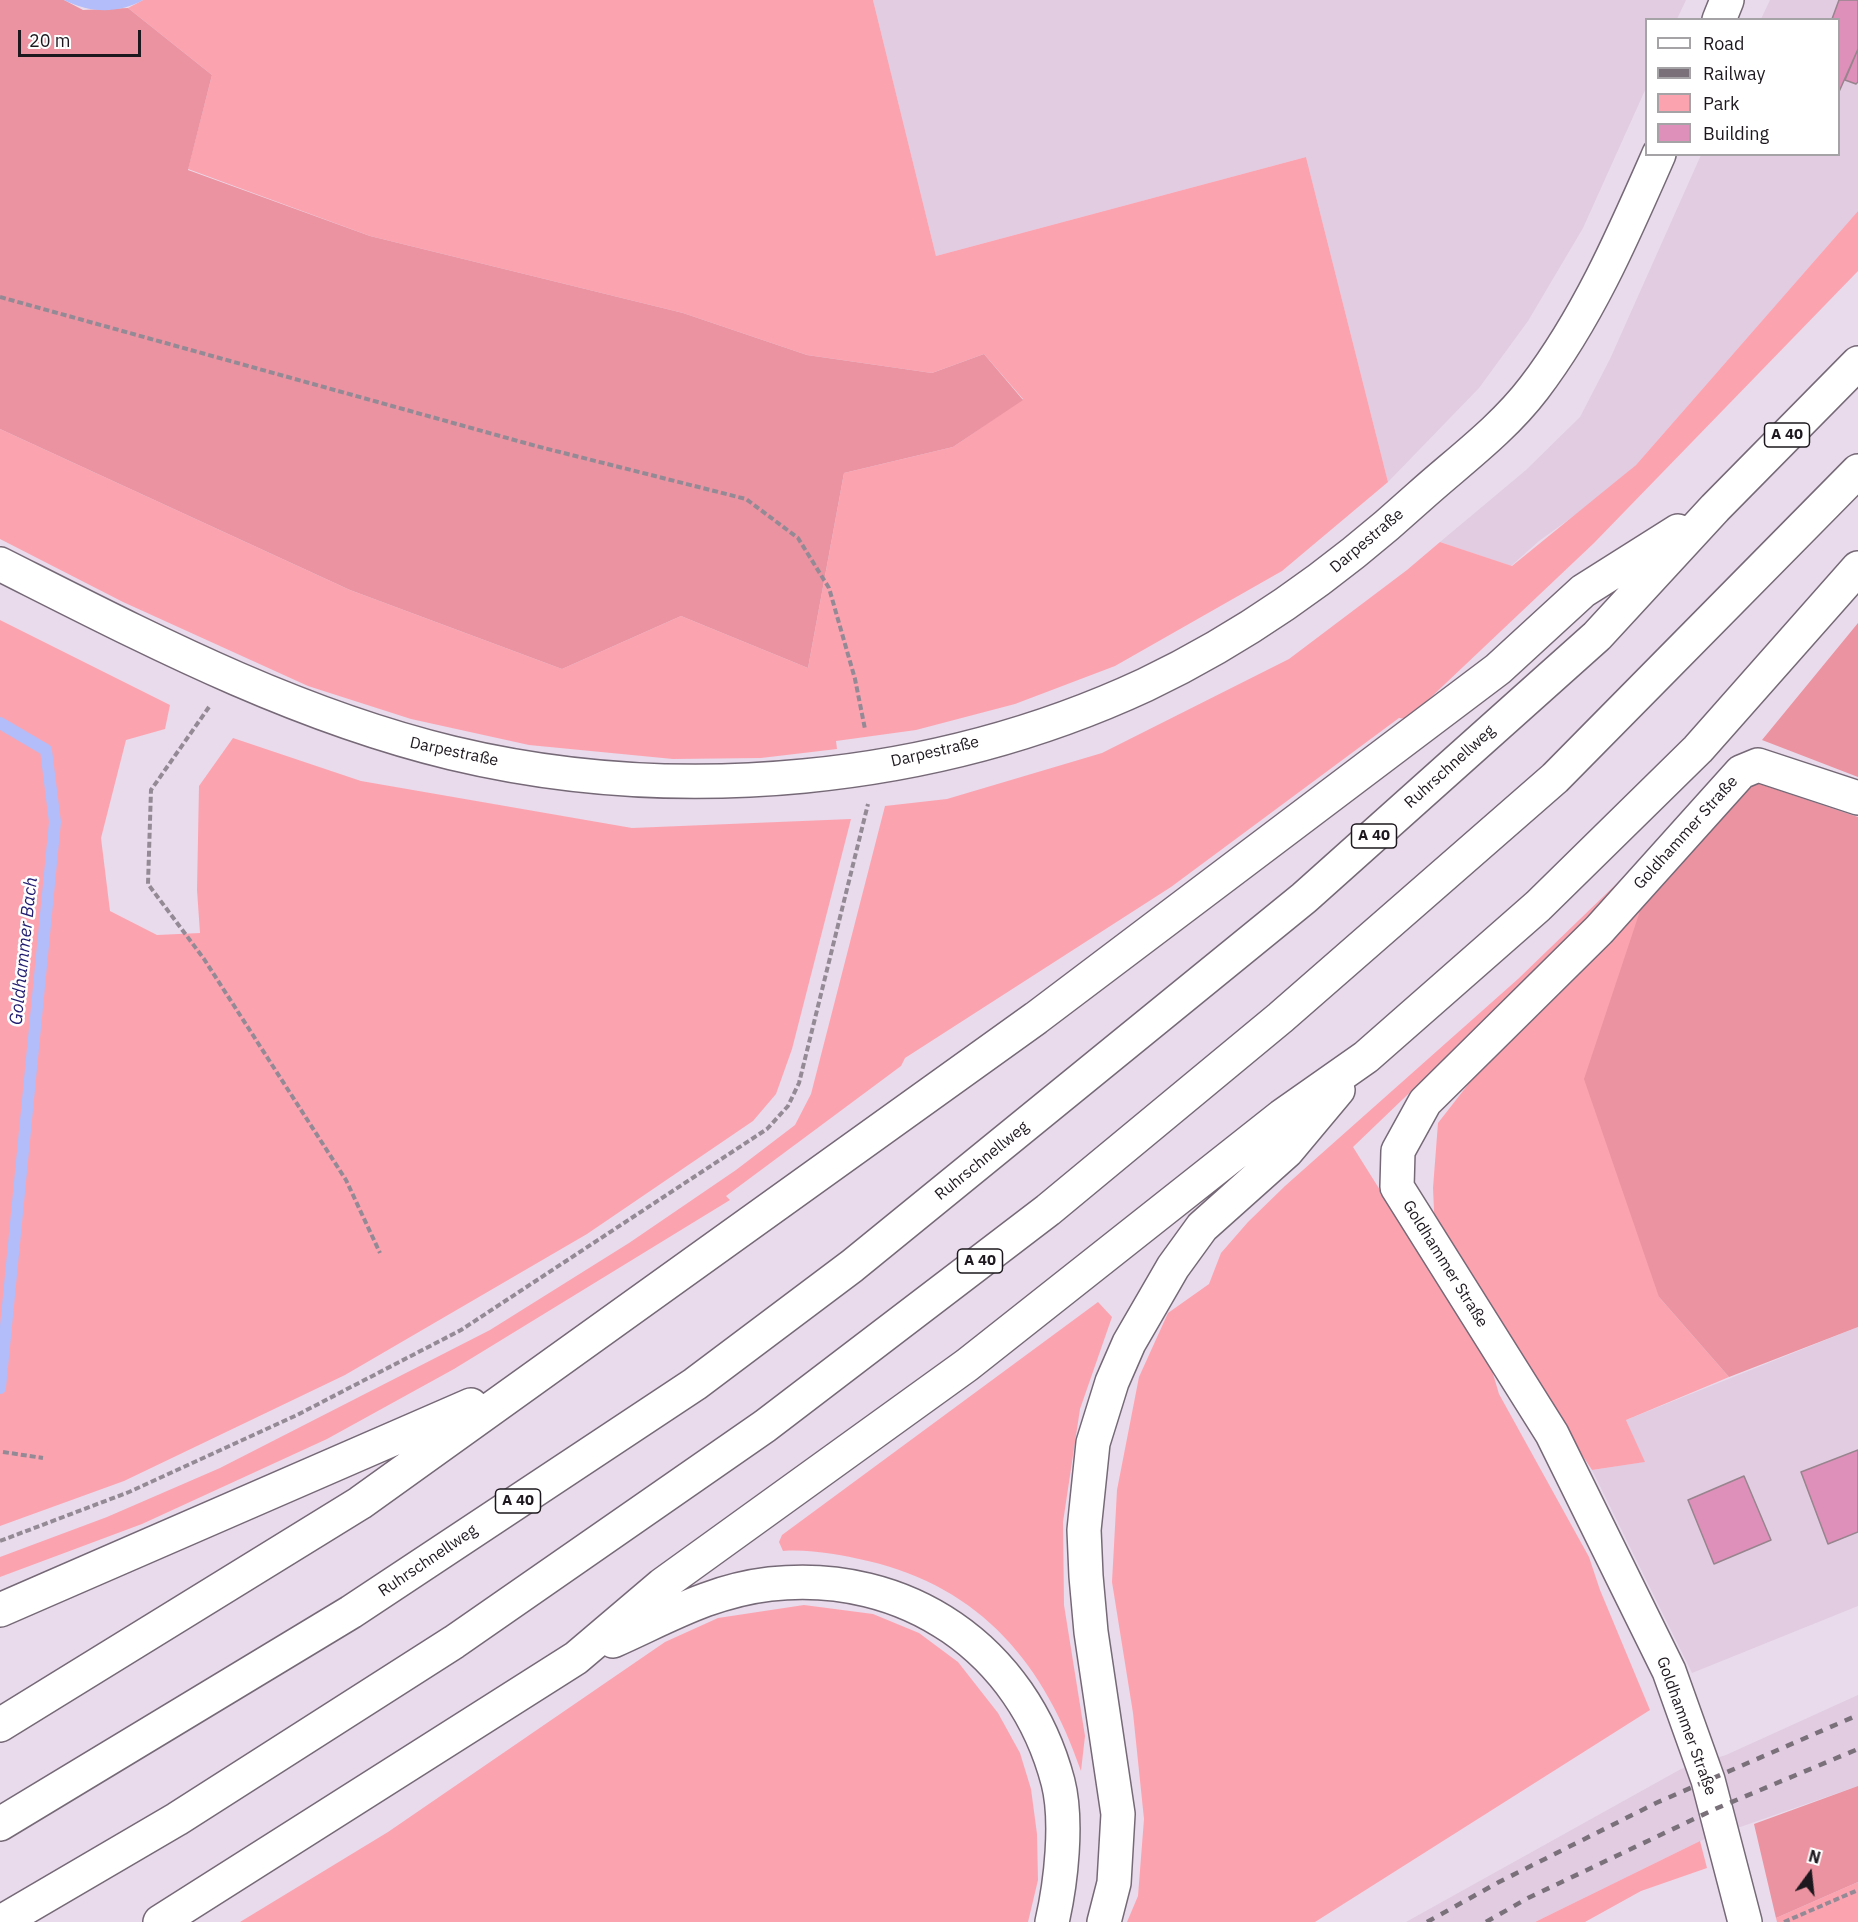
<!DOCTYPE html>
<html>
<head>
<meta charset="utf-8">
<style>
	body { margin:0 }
	#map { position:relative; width:1858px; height:1922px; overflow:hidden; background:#e9dbeb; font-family:"IBM Plex Sans",sans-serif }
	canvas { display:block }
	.legend { position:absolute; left:1645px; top:18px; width:195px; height:138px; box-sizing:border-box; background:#fff; border:2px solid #a5a3a5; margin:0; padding:8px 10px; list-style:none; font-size:18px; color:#1d181e }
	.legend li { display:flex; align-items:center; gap:12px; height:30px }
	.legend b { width:30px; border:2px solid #a5a3a5 }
	.north { position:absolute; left:1780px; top:1844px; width:60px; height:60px; -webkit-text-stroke:4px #fff; paint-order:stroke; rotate:15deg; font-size:16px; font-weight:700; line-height:24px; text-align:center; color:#1d181e }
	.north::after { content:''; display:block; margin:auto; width:21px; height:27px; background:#1d181e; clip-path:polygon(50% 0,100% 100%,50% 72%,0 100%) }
	.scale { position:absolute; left:18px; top:30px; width:123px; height:27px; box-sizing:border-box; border:3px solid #1d181e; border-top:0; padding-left:8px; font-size:18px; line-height:21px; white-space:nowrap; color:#1d181e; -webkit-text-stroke:4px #fff; paint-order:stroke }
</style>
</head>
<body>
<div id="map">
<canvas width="1858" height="1922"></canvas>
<ul class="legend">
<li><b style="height:8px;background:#fff"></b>Road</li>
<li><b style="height:8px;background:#79707a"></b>Railway</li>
<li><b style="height:16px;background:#fca3b0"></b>Park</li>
<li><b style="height:16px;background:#df90ba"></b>Building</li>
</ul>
<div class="north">N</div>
<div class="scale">20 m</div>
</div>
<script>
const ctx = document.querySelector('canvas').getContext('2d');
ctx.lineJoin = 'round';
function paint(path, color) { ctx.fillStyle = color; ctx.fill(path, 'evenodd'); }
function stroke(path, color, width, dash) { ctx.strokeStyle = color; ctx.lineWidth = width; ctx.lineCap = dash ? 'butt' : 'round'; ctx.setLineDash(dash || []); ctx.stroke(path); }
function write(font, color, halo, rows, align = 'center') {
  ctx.font = font + ' "IBM Plex Sans",sans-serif'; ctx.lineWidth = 5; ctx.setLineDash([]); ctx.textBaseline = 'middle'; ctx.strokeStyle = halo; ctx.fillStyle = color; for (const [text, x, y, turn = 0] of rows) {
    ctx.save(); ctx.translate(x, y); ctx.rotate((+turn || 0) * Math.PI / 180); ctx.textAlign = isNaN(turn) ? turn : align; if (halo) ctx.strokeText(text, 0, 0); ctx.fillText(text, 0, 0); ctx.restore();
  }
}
paint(new Path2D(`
	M873 0H1686L1677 19 1646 20V88L1583 228 1528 321 1479 388 1388 482 1306 157 936 256Z
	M1770 0H1858V211L1636 465 1600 497 1539 541 1511 566 1440 542 1526 470 1580 417 1610 359 1701 155 1838 154V20L1761 19Z
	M1858 1327V1606L1692 1673 1592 1470 1644 1462 1626 1420Z
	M1858 1695V1786L1700 1841 1535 1922H1406L1681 1769 1726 1755Z`), '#e1cce2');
paint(new Path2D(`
	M143 0H873L936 256 1306 157 1388 482 1282 571 1115 666 1015 704 916 730 836 741 837 749 761 758 673 759 529 745 411 719 308 686 123 602 0 539V429L350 590 562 669 681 616 808 668 844 473 953 447 1023 399 984 354 932 373 807 355 683 313 370 236 188 169 212 75 128 8Z
	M1858 211V271L1594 543 1408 719 1399 718 1171 887 905 1058 901 1066 726 1196 730 1200 454 1369 327 1439 142 1524 0 1577V1557L107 1517 220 1468 490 1330 629 1243 736 1170 795 1125 811 1094 885 806 947 799 1102 753 1289 659 1407 570 1440 542 1512 566 1636 465Z
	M0 620 170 705 165 729 126 740 101 838 110 911 157 935 200 933 197 890 199 786 233 738 361 781 632 828 851 819 792 1049 776 1094 753 1121 587 1234 345 1375 124 1481 0 1526Z
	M1699 804 1676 837 1353 1147 1491 1367 1499 1394 1589 1557 1600 1590 1650 1710 1315 1922H1127L1138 1896 1144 1819 1133 1713 1112 1582 1117 1490 1139 1377 1168 1313 1209 1284 1221 1253 1248 1222 1285 1186 1518 979Z
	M1645 896 1659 1297 1729 1377 1626 1420 1645 1462 1592 1470 1435 1233 1433 1188 1438 1123 1484 1064Z
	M1098 1302 1112 1317 1080 1409 1063 1522 1064 1605 1085 1736 1081 1771C1045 1665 981 1587 868 1561 841 1555 811 1549 783 1551L779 1542 782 1535Z
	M804 1605 873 1614 919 1633 958 1662 998 1713 1020 1753 1031 1789 1037 1834 1038 1880 1028 1922H240L388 1832 665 1642 718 1618Z
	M1700 1841 1707 1868 1641 1891 1585 1922H1535Z
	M1858 1882V1922H1777L1776 1918Z`), '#fca3b0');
paint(new Path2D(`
	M0 0H64L83 10 128 8 212 75 188 170 370 236 683 313 807 355 932 373 984 354 1023 400 953 447 844 473 808 668 681 616 562 669 350 590 0 429Z
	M1858 623V777L1762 740Z
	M1754 782 1858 817V1327L1729 1377 1659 1297 1584 1079 1645 896Z
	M1858 1786V1882L1776 1918 1754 1824Z`), '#eb93a0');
paint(new Path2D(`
	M64 0H143C118 14 89 13 64 0Z`), '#b2bdf9');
stroke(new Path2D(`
	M0 723 46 750 55 822 0 1388`), '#b2bdf9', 12);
const building = new Path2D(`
	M1839 0H1858V49L1838 94V20L1832 19Z
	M1858 49V82L1856 84 1845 80Z
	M1858 1450V1532L1828 1544 1801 1472Z
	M1744 1476 1771 1540 1714 1564 1688 1500Z`);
paint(building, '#df90ba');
stroke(building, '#97848d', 1.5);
const minor = new Path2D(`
	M1719 20 1727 0
	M0 564C147 638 291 714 452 753 678 807 934 783 1145 685 1246 637 1338 571 1420 496 1459 461 1502 430 1534 388 1588 317 1623 236 1659 154
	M1745 1922 1708 1780 1669 1671 1552 1434 1397 1187 1398 1151 1425 1102 1599 930 1741 772 1758 765 1858 798`);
const highway = new Path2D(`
	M0 1610 471 1405
	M613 1641C667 1617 710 1591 770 1584 906 1569 1023 1649 1058 1782 1068 1821 1061 1883 1052 1922
	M0 1725 360 1503 1036 1018 1498 669 1583 591 1678 531
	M0 1824 351 1612 695 1384 852 1266 1304 898 1597 636 1715 508 1858 363
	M1 1922 177 1819 454 1642 765 1426 1048 1210 1280 1018 1555 778 1858 471
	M160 1922 576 1658 662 1585 967 1365 1282 1116 1366 1057 1538 906 1698 749 1858 568
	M1104 1922 1114 1883 1118 1814 1091 1632 1086 1576 1084 1530 1093 1443 1112 1382 1129 1343 1173 1267 1202 1227 1287 1151 1338 1090`);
stroke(minor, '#766977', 36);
stroke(highway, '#766977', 36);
stroke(new Path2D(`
	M0 297 536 446 746 499 798 538 829 588 855 679 865 729
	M209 707 151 790 148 884 204 959 346 1180 380 1253
	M3 1452 43 1458
	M0 1541 129 1492 297 1415 461 1330 767 1129 788 1106 799 1083 868 804
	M1784 1922 1858 1890`), '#948a96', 4, [6, 3]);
stroke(minor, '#fff', 33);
stroke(highway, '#fff', 33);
stroke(new Path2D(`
	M1427 1922 1499 1882 1656 1803 1858 1715
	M1486 1922 1528 1898 1715 1809 1858 1749`), '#79707a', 4.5, [8, 8]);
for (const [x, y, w] of [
	[1787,435,45],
	[1374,836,45],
	[980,1261,45],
	[518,1501,45]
]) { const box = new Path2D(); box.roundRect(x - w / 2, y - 12, w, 24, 4.5); ctx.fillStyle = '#fff'; ctx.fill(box); stroke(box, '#1d181e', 1.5); }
write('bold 15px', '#1d181e', null, [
	["A 40",1787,435],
	["A 40",1374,836],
	["A 40",980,1261],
	["A 40",518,1501]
]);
write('16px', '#1d181e', '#fff', [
	["Darpestraße",1367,541,-40],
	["Darpestraße",454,752,12],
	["Darpestraße",935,752,-13],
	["Ruhrschnellweg",1450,767,-42],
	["Goldhammer Straße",1686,833,-48],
	["Ruhrschnellweg",982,1161,-39],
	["Goldhammer Straße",1445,1264,58],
	["Ruhrschnellweg",428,1561,-34],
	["Goldhammer Straße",1686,1726,70]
]);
write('italic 18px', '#211d70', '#fff', [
	["Goldhammer Bach",24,951,-84]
]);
</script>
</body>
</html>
